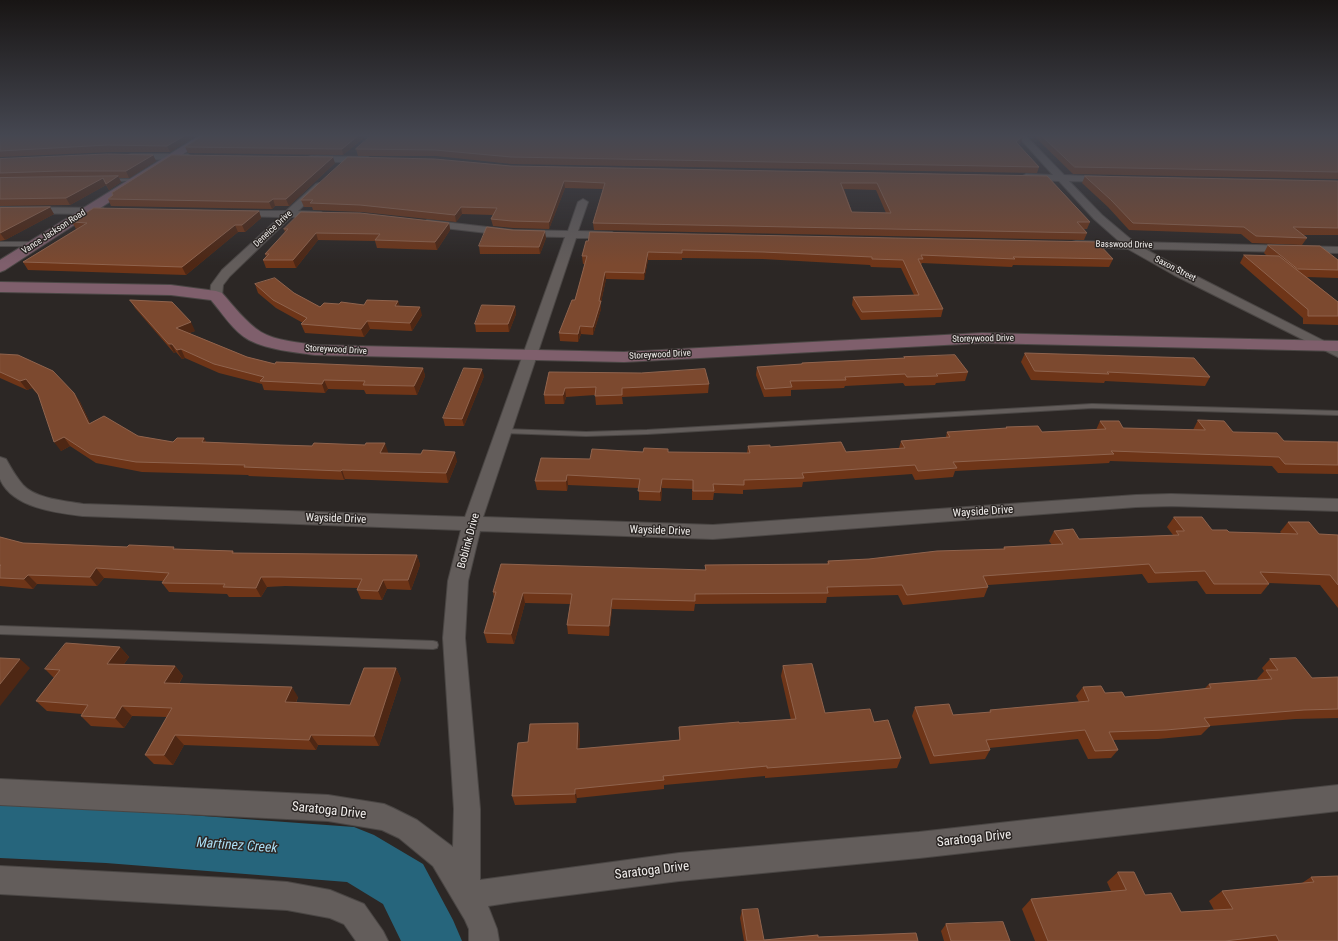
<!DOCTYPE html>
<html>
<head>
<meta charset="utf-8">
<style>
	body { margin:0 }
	canvas { display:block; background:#2c2725 }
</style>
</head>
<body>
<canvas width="1338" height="941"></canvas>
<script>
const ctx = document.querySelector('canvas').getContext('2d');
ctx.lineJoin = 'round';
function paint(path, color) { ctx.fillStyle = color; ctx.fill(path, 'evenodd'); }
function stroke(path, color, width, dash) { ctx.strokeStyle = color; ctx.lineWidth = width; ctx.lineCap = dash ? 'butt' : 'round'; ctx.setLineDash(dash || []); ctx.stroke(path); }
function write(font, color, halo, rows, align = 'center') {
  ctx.font = font + ' "Roboto Condensed",sans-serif'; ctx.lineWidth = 3; ctx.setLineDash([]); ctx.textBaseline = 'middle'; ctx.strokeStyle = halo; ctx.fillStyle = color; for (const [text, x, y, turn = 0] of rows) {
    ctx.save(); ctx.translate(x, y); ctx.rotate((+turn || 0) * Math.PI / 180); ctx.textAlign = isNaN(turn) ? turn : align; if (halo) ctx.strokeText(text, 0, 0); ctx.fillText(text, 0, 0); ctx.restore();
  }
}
paint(new Path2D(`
	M0 804 106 809 354 827 374 835 423 864 453 920 462 941H401L383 904 347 882 106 863 0 858Z`), '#26657c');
const lane = new Path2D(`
	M183 134H207L209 135 207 136H182Z
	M110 179H136L138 180 136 181H108V180Z
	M0 242H35L38 244 35 246H0Z
	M1092 404 1338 411V415L1092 408 647 434 586 436 504 433 500 431 504 429 586 432 647 430Z
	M0 626 433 641 437 642 438 645 437 648 433 649 0 634Z`);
const street = new Path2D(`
	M1016 134H1024L1064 175 1109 177 1111 179 1109 181 1106 182 1069 181 1102 215 1134 242 1338 247V253L1145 249 1182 269 1338 348V357L1174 275 1128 249 1072 246 1070 244 1072 242 1076 241 1120 242 1094 219 1059 181 1023 179 1021 177 1026 174 1053 175Z
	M131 154H188L192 157 188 160 128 159 127 157 128 155Z
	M311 156 368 157 372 160 368 163 308 161 307 159 308 157Z
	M319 183 322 184 324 186 322 188 298 211 321 212 326 215 325 217H291L230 276 223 285 222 296 220 299H212L210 296 211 285 222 270 280 217 237 216 233 215 232 213 233 211H286L316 184Z
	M583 199 588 202 578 231 612 232 617 235 612 238H576L483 517 713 525 1136 495 1171 494 1338 499V511L1171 506 1136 507 713 539 480 531 468 581 465 638 480 809V880L679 853 919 832 1338 785V811L919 858 679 881 514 902 488 906 497 929 499 941H469V929L465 920 433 866 399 838 382 830 328 821 0 805V779L328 795 384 804 393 808 417 820 453 847 454 809 443 638 448 581 461 530 83 516C57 513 12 508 0 479 0 474 0 464 0 457L6 459C11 468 16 477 23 485 36 499 66 501 83 504L465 517 565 237 513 236 427 226 422 223 427 220 513 230 568 231 578 202Z
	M0 207 103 208 108 211 103 214 0 213Z
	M0 866 246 879 287 882 330 890 364 904 383 931 388 941H356L344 924 330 918 287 910 0 894Z`);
const secondary = new Path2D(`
	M202 134H214L5 270 0 272V260Z
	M0 282 171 285 216 291 222 293C233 305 246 323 261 332 276 341 298 342 315 345L624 352 982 333 1338 341V351L982 343 624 362 315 355C293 352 269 350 249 340 234 332 222 313 211 300L171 295 0 292Z`);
stroke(lane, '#4a4644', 2);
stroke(street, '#4a4644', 2);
stroke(secondary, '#4a4644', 2);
paint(lane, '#635d5b');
paint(street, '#635d5b');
paint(secondary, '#7f5f6c');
paint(new Path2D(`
	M0 134H191L193 138 170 152H111L0 157Z
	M368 134 343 155 188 153 185 147Z
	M1032 134H1338V179L1073 174Z
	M1023 136 1021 142 1018 145 1039 167 1037 173 512 164 436 156H358L356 149Z
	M153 155 156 161 129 178H119L121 182 109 190 106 185 70 205 0 206V159Z
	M335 163 289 206H275L272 209 111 206 108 199Z
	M511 166 1047 176 1090 222 1087 229H1084L1087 233 1084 240 594 230 593 223 603 189 565 188 549 229 513 228 493 226 491 219 493 215 462 214 456 222 362 212 313 210 312 207H304L301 200ZM844 189 876 190 886 213 852 212Z
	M1085 176 1338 181V235H1303L1307 238 1302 245 1252 243 1241 234 1129 230 1108 207 1082 183Z
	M0 208 54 214 5 240 0 241Z
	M259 211 261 218 245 232H238L233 236 186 275 28 270 23 262 76 229 72 222Z
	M449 223 450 230 437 250 377 248 375 241 318 240 296 268H266L263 260 266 256 265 254 285 233 284 229Z
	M546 238 540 254H480L479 246Z
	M586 241 1113 259 1109 267 1013 265 1012 267 922 263 921 265 943 309 941 317 861 320 852 305 853 297 914 295 901 268 871 267 870 265 763 259 682 258V260H648L644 280 606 279 601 302V309L593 335 581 334 578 342 560 341 559 333 575 300 585 264H583L582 256Z
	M1268 245 1338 260V278L1307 277 1338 302V325L1303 324V318L1240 263 1244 255 1267 256 1264 253Z
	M255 284 294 293 320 307 339 304 364 305 422 315 412 331 370 329 364 337 305 333 301 324 303 323 276 308 258 293Z
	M130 300 195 331 189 333 247 357 275 364 423 368 425 376 417 395 366 394 364 390 328 389 325 393 264 390 262 384 219 373 185 358 182 359 176 352 174 353 135 308Z
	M515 306 516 314 509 332H476L475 324Z
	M1025 353 1210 377 1205 386 1105 381 1104 383 1031 380 1021 362Z
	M0 354 74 393 80 402 90 423 138 436 173 442 204 438 206 442 388 452V453L457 461 448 483 345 479 344 480 249 476 248 475 142 472 96 463 70 446 61 451 39 396 32 388 27 390 0 378Z
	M904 357 968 372 965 381 936 383 935 385 905 386 903 383 845 386 844 388 791 390V396L764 397 756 375 757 367 802 364V363L904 358Z
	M549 372 709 384 708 393 622 397 623 404 596 405 595 395 566 397 564 404H545L544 395Z
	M484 376 464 426H445L443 418Z
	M1198 420 1233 432 1284 441 1338 442V474L1278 473 1272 466 1110 461 1109 463 955 471 953 477 915 480 912 474 803 482 802 487 743 490V494L714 493 713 500H692V489L662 488 661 501 639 500V488L568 485 567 491 537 490 535 481 590 459 643 452 747 453 748 446 846 452 899 448 901 441 946 437 947 432 1005 429 1006 427 1042 432 1096 430 1100 421 1123 428 1193 430Z
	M1174 517 1212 530 1229 532 1281 533 1280 532 1288 522 1319 534 1338 535V608L1320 585 1269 583V584L1261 594H1206L1197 581 1148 583 1142 574 988 585V587L984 597 903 605 898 595 827 597 826 603 695 604 694 611 612 609 609 636 568 634 567 625 570 604 525 603 514 644 487 643 484 633 494 598 493 592 705 570V565L827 564 828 561 869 559 1003 549 1004 547 1052 545 1049 541 1054 531 1079 539 1173 535 1167 527Z
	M0 537 23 543 233 551 234 553 417 555 420 565 411 590 387 589 382 600 361 599 357 590 358 588 285 586 267 587 261 597H229L227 594 169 592 162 583 163 581 104 578 97 586 37 584 33 589 0 586Z
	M120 647 129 657 124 664 175 666 183 676 179 684 298 697 296 703 350 705 396 668 401 679 379 746 318 745 316 750 184 745 173 765 154 764 145 755 167 717 132 716 124 728 91 726 81 716 82 714 47 711 36 701 54 678 45 669Z
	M1270 659 1312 678 1338 677V718L1295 719 1210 726 1201 735 1158 739 1113 740 1118 750 1111 758 1088 759 1078 739 989 748 990 750 985 759 930 764 912 716 915 707 953 715 989 713 990 710 1079 702 1076 696 1083 687 1105 693 1125 697 1204 689 1209 684 1258 680 1257 679 1264 671 1262 668Z
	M783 666 825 713 874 722 901 758 897 768 765 778V776L664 785V789L577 798 576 803 515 805 512 796 528 742 580 732 579 749 679 740V727L791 720 781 676Z
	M1118 872 1145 895 1181 912 1214 910 1209 901 1222 891 1302 883 1311 877 1338 876V941H1035L1022 909 1031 899 1111 891 1107 882Z
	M742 910 764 940 818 937 918 941H744L740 918Z
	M946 924 1010 941H944L941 931Z`), '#6e3518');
paint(new Path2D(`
	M188 134H191L193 138 170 152 167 146Z
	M360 134H368L343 155 342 149Z
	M1023 136 1021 142 1014 148 1016 142Z
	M153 155 156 161 129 178 126 171Z
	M333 157 335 163 289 206 286 199Z
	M118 176 121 182 109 190 106 184Z
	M103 178 106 185 70 205 66 198Z
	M564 181 565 188 549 229V222Z
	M273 199 275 206 272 209 269 202Z
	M50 207 54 214 5 240 0 233Z
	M461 207 462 214 456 222 455 215Z
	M259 211 261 218 245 232 242 225Z
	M449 223 450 230 437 250 435 242Z
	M235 225 238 232 186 275 182 267Z
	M545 231 546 238 540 254 539 247Z
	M316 233 318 240 296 268 293 260Z
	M648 252V260L644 280V273Z
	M605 272 606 279 601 302V309L593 335V327Z
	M398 301 401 309 395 306Z
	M515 306 516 314 509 332 508 324Z
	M420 307 422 315 412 331 410 323Z
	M367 321 370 329 364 337 361 329Z
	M191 322 195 331 180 336 176 328Z
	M580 326 581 334 578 342V334Z
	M169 344H172L176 352 174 353Z
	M181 349 185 358 182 359 177 350Z
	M423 368 425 376 417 395 414 386Z
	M482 369 484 376 464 426 462 419Z
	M26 379 32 388 27 390 20 381Z
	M324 380 328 389 325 393 322 384Z
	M565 388 566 397 564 404 563 395Z
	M74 393 80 402 95 433 89 424Z
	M64 437 70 446 61 451 54 442Z
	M204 438 209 448 202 442Z
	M385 443 388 452 384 462 380 453Z
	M455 452 457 461 448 483 446 473Z
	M342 470 345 479 344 480 341 471Z
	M567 475 568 485 567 491 566 481Z
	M662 479V488L661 501 660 492Z
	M417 555 420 565 411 590 408 580Z
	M96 568 104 578 97 586 90 577Z
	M28 575 37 584 33 589 24 579Z
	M261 577 267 587 261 597 256 588Z
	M383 580 387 589 382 600 378 591Z
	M523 593 525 603 514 644 511 634Z
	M612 599V609L609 636V626Z
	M120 647 129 657 116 674 107 664Z
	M20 659 30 668 0 706V684Z
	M175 666 183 676 173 693 164 683Z
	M396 668 401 679 379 746 374 736Z
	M292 687 298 697 291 712 285 702Z
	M122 706 132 716 124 728 115 718Z
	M578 723 580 732 579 758 577 749Z
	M175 735 184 745 173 765 164 755Z
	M311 735 318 745 316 750 309 740Z
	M575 789 577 798 576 803 575 794Z`), '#4e2714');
const building = new Path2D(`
	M98 134H188L167 146 108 145 0 151V135Z
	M206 134H360L342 149 185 147Z
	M373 134H1021L1023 136 1016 142 1039 167 511 157 435 150 356 149Z
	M1040 134H1338V172L1075 167Z
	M108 154 153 155 126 171H60L0 173V159Z
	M172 155 333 157 286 199H273L269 202 108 199 113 195 112 193Z
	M348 157 435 159 511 166 1047 176 1090 222H1077L1087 233 593 223 605 183 564 181 549 222 512 221 491 219 497 208 461 207 455 215 360 205 310 203 313 200H301ZM841 183H877L891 213 852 212Z
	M118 176 106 184 103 178 66 198 0 199V178Z
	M1085 176 1338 181V228L1293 227 1307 238 1256 236 1244 227 1133 223 1111 200Z
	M50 207 0 233V208Z
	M94 208 259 211 242 225H235L230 229 182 267 23 262 87 223 72 222Z
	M301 212 360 213 449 223 435 242 375 240 380 234 316 233 293 260H263L269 254H265L288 229H284Z
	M487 227 512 230 545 231 539 247 479 246Z
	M590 232 1097 242 1113 259 1013 257 1015 259 921 255 923 259H918L943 309 862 312 853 297 919 295 903 260 872 259V257L763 252 682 250V253L648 252 644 273 605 272 599 301H601L593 327 580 326 578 334 559 333 572 300H575L587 256H582L586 241H588Z
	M1268 245 1320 246 1338 260V270L1298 269Z
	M1244 255 1279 256 1338 302V316H1308V310Z
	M275 278 294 293 320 307 324 303 339 304 341 302 364 305 367 300 398 301 395 306 420 307 410 323 367 321 361 329 301 324 307 318 273 300 255 284Z
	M130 300 172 302 191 322 176 328 247 357 275 364 276 362 423 368 414 386 363 385 365 381 324 380 322 384 260 381 264 377 214 364 181 349 177 350 172 344H169Z
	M482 305 515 306 508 324H475Z
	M1025 353 1194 358 1210 377 1107 372 1109 374 1035 371Z
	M0 354 18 355 53 371 74 393 89 424 104 416 138 436 173 442 177 438H204L202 442 279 445 312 446 314 443 365 445 366 443H385L380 453 421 454 423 450 455 452 446 473 342 470 341 471 244 467 245 465 136 462 90 454 64 437 54 442 38 394 26 379 20 381 0 372Z
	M955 355 968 372 936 374 938 376 907 377 905 374 845 377 846 380 790 381 792 387 765 389 757 367 802 364V363L905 358 904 357Z
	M464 368 482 369 462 419 443 418Z
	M705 369 709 384 622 388V395L595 396 596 387 565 388 563 395H544L549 372 641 373Z
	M1198 420 1224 421 1233 432 1277 433 1284 441 1338 442V465L1285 464 1279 457 1111 451 1114 454 953 462 957 468 918 471 915 465 802 473 804 478 744 480V485L713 484 714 491H693V480L662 479 660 492 638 491 640 479 567 475 566 481H535L541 458 590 459 592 449 643 452 644 448 668 449V452L750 453 748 446 770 445V447L841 442 846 452 905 448 901 441 950 437 947 432 1007 428 1006 427 1038 426 1042 432 1106 429 1100 421H1119L1123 428 1205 430Z
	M1174 517H1202L1212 530H1227L1229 532 1298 534 1288 522H1309L1319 534 1338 535V585L1330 575 1260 572 1269 584H1214L1205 571 1155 573 1149 564 983 576 988 587 907 595 902 585 827 587 828 593 695 594V601L612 599 609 626 567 625 572 594 523 593 511 634 484 633 496 592H493L501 564 706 570 705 565 829 564 828 561 869 559 937 551 1005 549 1004 547 1063 544 1054 531 1073 529 1079 539 1179 535 1176 531H1184Z
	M0 537 23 543 127 547 129 545 174 547 173 549 233 551 232 553 417 555 408 580H383L378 591 357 590 362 579 280 577H261L256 588 223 587 225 584 162 583 169 573 96 568 90 577 28 575 24 579 0 578V566L1 565H0Z
	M66 643 120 647 107 664 175 666 164 683 292 687 285 702 350 705 364 668H396L374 736 311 735 309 740 175 735 164 755H145L172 708 122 706 115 718 81 716 88 705 36 701 60 670 45 669Z
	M0 658 20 659 0 684Z
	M1296 658 1312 678 1338 677V709L1304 710 1204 718 1210 726 1166 730 1109 732 1118 750 1095 751 1085 730 986 740 990 750 934 756 915 707 949 704 953 715 991 712 990 710 1089 701 1083 687 1101 686 1105 693 1122 692 1125 697 1211 688 1209 684 1272 679 1266 670H1278L1270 659Z
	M812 664 825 713 870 709 874 722 888 720 901 758 767 768V766L663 776 664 780 575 789V794L512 796 518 743 528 742 530 724 578 723 577 749 680 740 679 727 739 722V723L796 719 783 666Z
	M1118 872H1134L1145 895 1171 893 1181 912 1233 909 1222 891 1314 882 1311 877 1338 876V941H1279L1276 935 1225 941H1048L1031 899 1126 890Z
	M758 909 764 940 818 935V937L916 933 918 941H747L742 910Z
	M1003 922 1010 941H951L946 924Z`);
paint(building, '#7c492f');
stroke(building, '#8f634d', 1);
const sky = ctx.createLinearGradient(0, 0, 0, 265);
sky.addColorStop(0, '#181514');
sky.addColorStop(0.51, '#454751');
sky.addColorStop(1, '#45475100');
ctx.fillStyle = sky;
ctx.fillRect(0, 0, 1338, 265);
write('9px', '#f2efed', '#2c2725', [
	["Deneice Drive",273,229,-43],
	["Vance Jackson Road",54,232,-33],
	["Basswood Drive",1124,245,1],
	["Saxon Street",1175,269,27],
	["Storeywood Drive",983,339,-1],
	["Storeywood Drive",336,350,3],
	["Storeywood Drive",660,355,-3]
]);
write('11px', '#f2efed', '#2c2725', [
	["Wayside Drive",983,512,-4],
	["Wayside Drive",336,519,2],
	["Wayside Drive",660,531,2],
	["Boblink Drive",469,541,-75]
]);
write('13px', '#f2efed', '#2c2725', [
	["Saratoga Drive",329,811,6],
	["Saratoga Drive",974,839,-6],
	["Saratoga Drive",652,871,-7]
]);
write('italic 14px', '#aaddf3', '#2c2725', [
	["Martinez Creek",237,846,4]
]);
</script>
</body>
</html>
